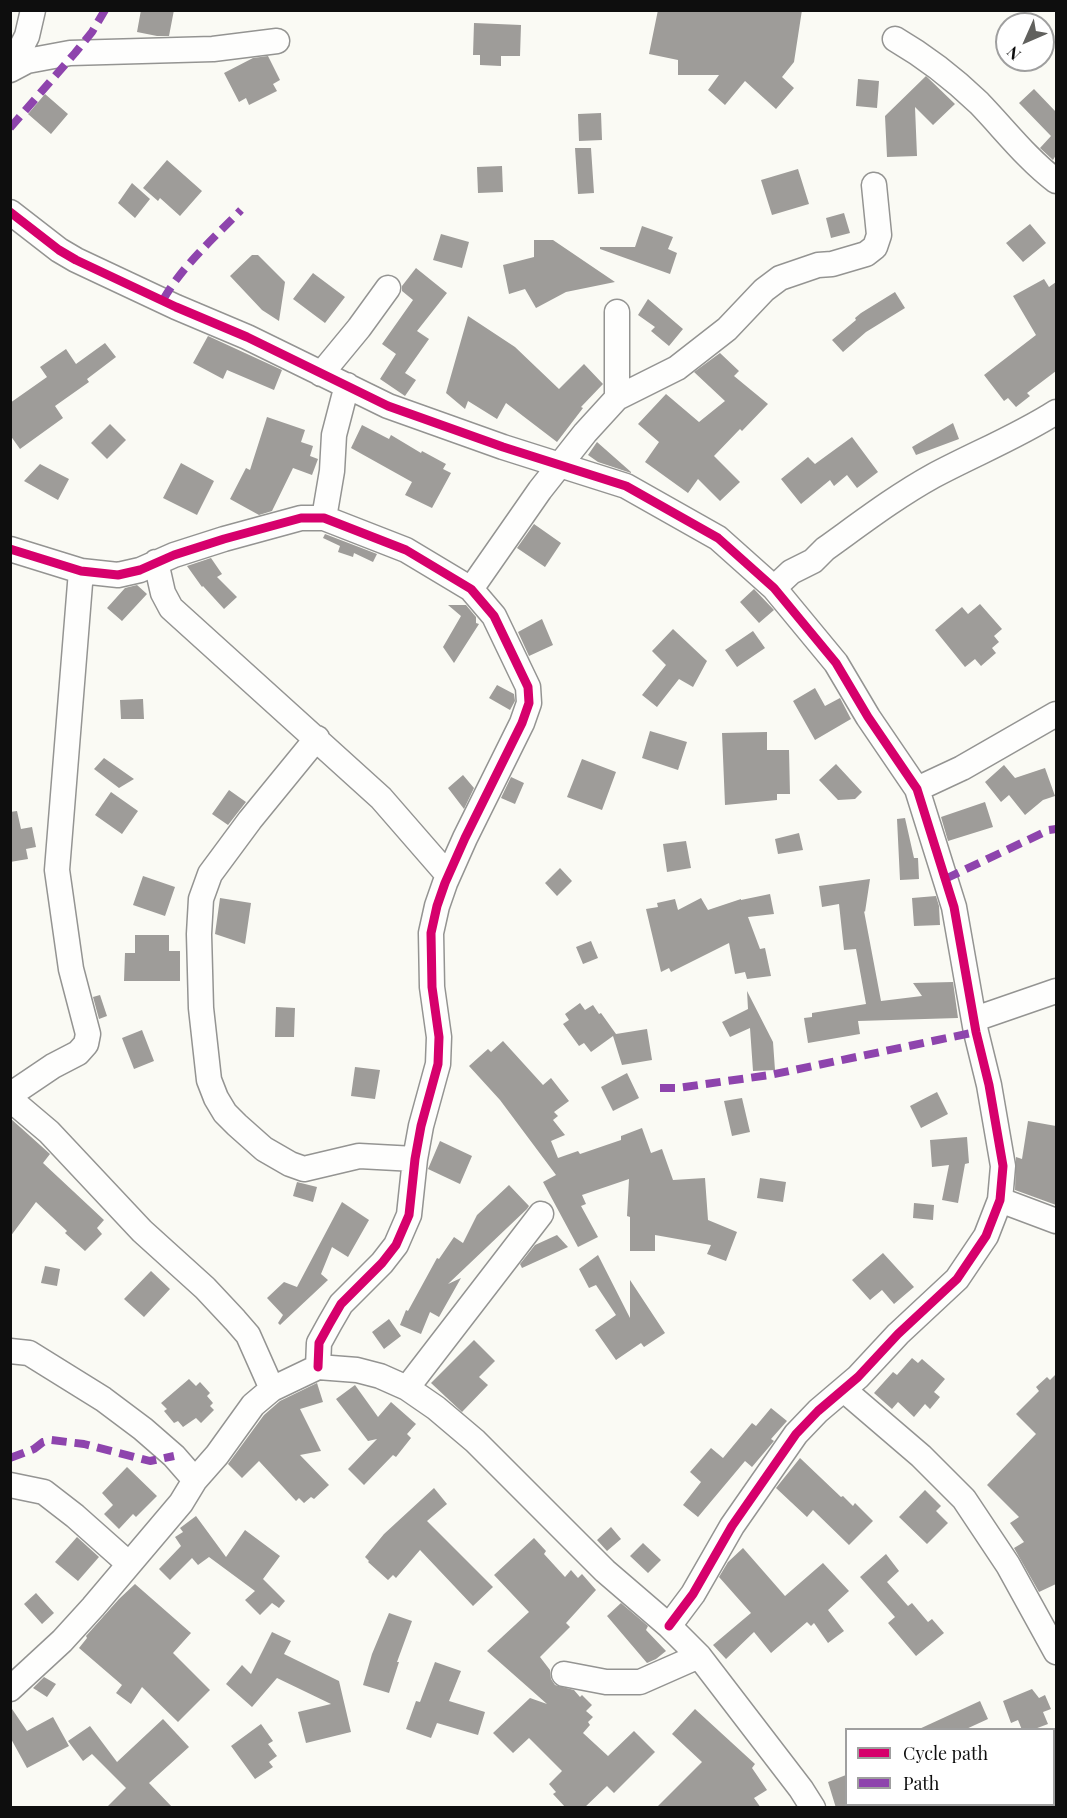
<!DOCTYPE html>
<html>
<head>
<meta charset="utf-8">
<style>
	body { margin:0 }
	#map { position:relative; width:1067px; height:1818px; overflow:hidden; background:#fafaf4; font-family:"Playfair Display",serif }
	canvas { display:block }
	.frame { position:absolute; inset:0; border:12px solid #0e0e0e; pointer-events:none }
	.legend { position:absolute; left:845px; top:1728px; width:210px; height:78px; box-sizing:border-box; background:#fff; border:2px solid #9f9f9f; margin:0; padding:8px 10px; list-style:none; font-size:18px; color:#0e0e0e }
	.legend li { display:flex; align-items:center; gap:12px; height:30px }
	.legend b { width:30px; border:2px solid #9f9f9f }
	.north { position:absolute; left:995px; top:12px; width:60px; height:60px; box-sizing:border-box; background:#fff; border:2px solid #9f9f9f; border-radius:50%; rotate:225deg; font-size:16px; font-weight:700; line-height:24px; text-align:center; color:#0e0e0e }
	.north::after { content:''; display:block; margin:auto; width:21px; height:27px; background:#61615e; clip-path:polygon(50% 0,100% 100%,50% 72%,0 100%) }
</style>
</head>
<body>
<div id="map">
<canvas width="1067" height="1818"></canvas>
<div class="frame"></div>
<ul class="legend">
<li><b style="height:8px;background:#d6006c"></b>Cycle path</li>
<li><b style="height:8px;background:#8e44ad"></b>Path</li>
</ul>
<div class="north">N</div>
</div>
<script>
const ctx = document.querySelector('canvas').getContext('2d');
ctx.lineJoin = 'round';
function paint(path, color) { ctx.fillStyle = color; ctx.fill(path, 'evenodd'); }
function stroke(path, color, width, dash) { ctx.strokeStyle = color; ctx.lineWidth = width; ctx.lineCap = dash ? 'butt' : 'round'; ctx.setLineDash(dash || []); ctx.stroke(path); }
paint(new Path2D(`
	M141 10H174L169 36H157L137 32Z
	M658 10H802L794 62 782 77 794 88 776 109 745 81 725 105 708 90 719 75H678V60L649 54Z
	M474 23 521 25 520 56H501V66L480 65V55H473Z
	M268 56 280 80 273 84 277 91 249 105 246 98 239 102 224 73 253 58Z
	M926 76 955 104 933 125 915 107 917 156 887 157 885 116Z
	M858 79 879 81 877 108 856 106Z
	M1034 89 1056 112V155L1053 160 1040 148 1051 136 1019 103Z
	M45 94 68 114 51 134 28 114Z
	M601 113 602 140 579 141 578 114Z
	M575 148H591L594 193 578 194Z
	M167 160 202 191 180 216 160 198 158 201 143 188Z
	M502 166 503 192 478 193 477 167Z
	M798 169 809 204 772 215 761 180Z
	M132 183 150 199 135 218 118 203Z
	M844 213 850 233 831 238 826 218Z
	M1030 224 1046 243 1023 262 1006 243Z
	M642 226 673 237 668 249 677 253 670 274 600 249V247H635Z
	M441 234 469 242 462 268 433 260Z
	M534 240H553L615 282 566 292 536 308 525 289 509 294 503 265 534 257Z
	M252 255H258L285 282 279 321 262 310 230 276Z
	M416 268 447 293 417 331 429 339 405 373 416 380 405 396 380 379 396 354 382 344 413 300 402 291V286Z
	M313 273 345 297 325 323 293 299Z
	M1044 279 1049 287 1056 282V371L1027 393 1030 396 1016 407 1008 398 1004 401 984 375 1036 335 1013 296Z
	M895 292 905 308 866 332 843 352 832 340 856 320 855 318 861 313Z
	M648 299 683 329 669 346 651 331 655 327 638 315Z
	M468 316 515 347 559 389 584 364 603 384 581 407 583 408 557 442 506 403 497 419 468 401 465 409 446 393Z
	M208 336 282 370 274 390 227 370 223 379 193 363Z
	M105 343 116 357 87 379 89 382 55 406 63 418 20 449 10 435V403L47 377 40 367 66 349 76 364Z
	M720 353 739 371 734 376 768 404 742 431 740 429 714 456 740 482 720 501 698 479 688 493 645 462 659 442 638 424 666 394 699 422 725 401 694 372Z
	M267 417 305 430 301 442 313 446 310 456 318 459 312 475 293 468 272 511 259 515 230 499 246 468 250 470Z
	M953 423 959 439 916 455 912 447Z
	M110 424 126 440 107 459 91 443Z
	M362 425 389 439 391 435 421 453 422 451 446 464 443 469 451 473 432 508 405 495 412 482 351 448Z
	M852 437 878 472 857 488 847 475 834 486 830 480 801 504 781 479 808 457 815 464Z
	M597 442 631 472V473L598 462 588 455Z
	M181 463 214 481 197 515 163 498Z
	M40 464 69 479 58 500 24 481Z
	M534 524 561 543 545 567 517 548Z
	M325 534 377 554 373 562 354 553 353 557 338 552 340 546 323 538Z
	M211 558 222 574 217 577 237 597 224 609 203 586 202 587 187 566Z
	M137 585 147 594 122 621 107 608 125 588Z
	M754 589 774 610 759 623 740 602Z
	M980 604 1002 629 994 636 999 642 992 648 996 653 981 666 975 659 965 667 935 630 962 607 968 614Z
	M448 605H466L476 617V623L479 624 454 663 443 647 461 616Z
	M542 619 553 645 529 656 518 632Z
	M673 629 707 661 693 687 679 679 657 707 642 695 666 665 652 651Z
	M753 631 765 648 737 667 725 650Z
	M497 685 514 694 515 701 510 710 489 698Z
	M815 688 825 706 840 698 851 719 815 740 793 701Z
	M143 699 144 719H121L120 700Z
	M650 731 687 742 678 770 642 758Z
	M767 732V750H789L790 794H777V800L725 805 722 733Z
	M104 758 134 779 119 788 94 769Z
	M582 759 616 772 602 810 567 797Z
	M836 764 862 792 855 799 838 800 819 780Z
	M1004 765 1015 778 1045 768 1055 796 1043 800 1025 815 1009 795 1001 802 985 782Z
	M463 775 474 788 464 809 448 788Z
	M511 777 524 783 515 804 501 798Z
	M229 790 246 802 228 825 212 814Z
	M111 792 138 811 122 834 95 815Z
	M985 802 993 827 948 841 941 817Z
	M17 811 21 829 32 827 36 847 26 849 28 859 10 862V812Z
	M905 818 914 858H918L919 879 900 880 897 819Z
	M799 833 803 850 778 854 775 839Z
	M686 841 691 868 667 872 663 844Z
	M560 868 572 881 557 896 545 883Z
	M143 876 175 887 165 916 133 905Z
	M870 879 865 912 864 911 881 1001 922 996 913 983 953 982 958 1018 858 1021 860 1034 808 1043 804 1018 812 1017V1013L866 1004 856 949 844 950 839 904 822 907 819 886Z
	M770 894 774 914 748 917 760 949 765 948 771 976 747 979 745 972 735 974 729 943 671 972 669 968 661 972 646 909 658 907 657 903 675 899 678 910 701 898 708 910 741 899V900Z
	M936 896 939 906 940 925 914 926 912 898Z
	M220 898 251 903 245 944 215 934Z
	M135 935H169V951H180V981H124L125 953H135Z
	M591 941 598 958 583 964 576 947Z
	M747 991 773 1042 775 1070 753 1071 750 1028 730 1037 722 1022 748 1009Z
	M100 995 107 1016 99 1019 93 997Z
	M580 1003 585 1010 593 1005 599 1014 601 1013 616 1034 647 1029 652 1060 622 1065 613 1036 591 1052 584 1043 579 1046 563 1024 569 1020 565 1014Z
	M276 1007 295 1008 294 1037H275Z
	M142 1030 154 1061 134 1069 122 1038Z
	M503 1041 543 1085 551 1078 569 1101 554 1112 558 1116 553 1120 565 1135 551 1141 558 1158 578 1151 580 1154 621 1140V1136L642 1128 651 1153 662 1149 673 1180 705 1178 708 1220 737 1232 726 1261 707 1254 711 1245 655 1235V1251H630V1217L627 1216 629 1179 582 1195 586 1204 581 1206 598 1237 578 1247 543 1182 556 1175 500 1100 469 1066 488 1049 491 1052Z
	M355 1067 380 1070 375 1099 351 1096Z
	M627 1073 639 1098 613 1111 601 1087Z
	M937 1092 948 1114 921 1128 910 1106Z
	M742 1098 750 1132 732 1136 724 1101Z
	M10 1118 50 1154 43 1163 104 1220 97 1228 102 1234 85 1251 65 1233 67 1231 36 1202 10 1237Z
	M1028 1121 1056 1126V1205L1015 1190 1016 1157 1022 1159Z
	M967 1137 969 1163 965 1164 958 1203 942 1200 949 1165 932 1167 930 1140Z
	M440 1141 472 1156 460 1184 428 1169Z
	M760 1178 786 1182 783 1202 757 1198Z
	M297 1182 317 1187 313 1202 293 1196Z
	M509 1185 529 1206 527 1209 448 1284 461 1278 439 1317 430 1312 421 1334 400 1325 406 1310 408 1311 437 1258 439 1259 454 1237 463 1243 477 1215Z
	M342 1202 369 1220 348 1257 332 1247 321 1274 328 1280 280 1325 278 1323 283 1315 267 1298 284 1282 297 1287Z
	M914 1203 934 1205 933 1220 913 1218Z
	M557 1235 568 1247 522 1268 520 1264 535 1245Z
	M883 1253 914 1287 894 1304 882 1290 870 1300 852 1280Z
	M598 1255 630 1318V1280L665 1333 644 1347 641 1343 616 1360 595 1330 616 1315 596 1285 589 1288 579 1269Z
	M45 1266 60 1269 57 1286 41 1283Z
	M151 1271 170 1289 144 1317 124 1299Z
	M389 1319 401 1336 384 1349 372 1332Z
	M474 1340 495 1361 479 1377 488 1385 462 1412 431 1383Z
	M912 1358 918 1363 922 1359 945 1379 934 1392 940 1397 930 1409 925 1404 914 1417 898 1402 892 1409 874 1393 893 1372 897 1375Z
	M1056 1374V1584L1039 1592 1014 1548 1024 1542 1010 1523 1019 1517 987 1485 1036 1434 1016 1414 1039 1391 1036 1387 1047 1377 1050 1380Z
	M189 1379 196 1386 200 1382 210 1393 207 1396 213 1403 210 1406 214 1410 201 1423 196 1418 183 1427 178 1421 174 1423 164 1411 167 1409 161 1403Z
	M317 1383 323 1402 300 1409 321 1451 300 1455 329 1485 314 1499 311 1497 304 1503 299 1498 296 1501 259 1461 242 1478 228 1464 264 1415 280 1401Z
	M355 1385 378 1417 391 1402 416 1424 407 1434 411 1438 396 1457 393 1455 364 1485 348 1469 377 1439 368 1441 336 1399Z
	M771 1408 787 1421 771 1439 774 1441 752 1467 745 1461 698 1517 683 1505 701 1482 690 1472 711 1448 723 1458 752 1423 756 1426Z
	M800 1458 841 1497 843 1496 853 1506 855 1503 873 1521 849 1545 813 1510 807 1517 776 1488Z
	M127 1467 157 1496 136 1517 133 1514 119 1529 104 1514 113 1505 102 1493Z
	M434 1488 447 1504 427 1521 493 1587 473 1606 420 1550 396 1578 393 1575 388 1580 368 1562 369 1561 365 1557 384 1534Z
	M925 1490 941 1506 936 1511 948 1523 927 1544 899 1517Z
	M196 1516 226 1557 245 1530 280 1556 263 1579 285 1601 279 1608 272 1603 260 1615 245 1600 255 1591 209 1557 198 1565 192 1558 170 1580 159 1569 181 1546 175 1537 183 1532 180 1528Z
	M611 1527 621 1539 607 1551 597 1540Z
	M77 1537 99 1557 78 1581 55 1562Z
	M534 1538 546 1551 544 1554 565 1577 571 1570 578 1578 582 1574 596 1590 566 1623 570 1627 540 1657 550 1670 551 1679 555 1685 574 1690 580 1697 582 1695 592 1705 586 1711 593 1717 588 1722 590 1725 583 1733 608 1756 634 1731 655 1752 614 1793 607 1786 584 1808H566L553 1794 556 1792 549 1784 562 1771 529 1738 513 1753 493 1733 530 1698 547 1704 487 1651 529 1612 494 1575Z
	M643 1543 661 1560 648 1573 630 1556Z
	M743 1548 785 1596 823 1563 849 1591 828 1610 844 1631 828 1643 814 1623 811 1626 807 1622 771 1653 754 1632 726 1659 713 1645 751 1613 719 1577 728 1562Z
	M886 1554 899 1571 887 1582 908 1606 912 1603 928 1622 932 1619 944 1633 916 1656 888 1623 895 1617 860 1577Z
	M135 1584 191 1633 173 1653 210 1690 178 1722 142 1687 131 1704 116 1693 122 1685 79 1648 87 1638 86 1636 119 1599Z
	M36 1593 54 1613 42 1624 24 1604Z
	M621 1603 648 1626 646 1630 666 1651 656 1659 647 1663 607 1616Z
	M389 1613 412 1621 397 1662H399L389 1693 363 1685 372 1654Z
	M272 1632 291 1641 284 1654 339 1681 351 1732 306 1743 298 1712 331 1704 277 1678 252 1707 226 1684 242 1665 251 1674Z
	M435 1662 461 1671 449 1701 485 1712 478 1735 437 1723 431 1738 406 1729 416 1701 420 1702Z
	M44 1677 56 1684 47 1697 33 1688Z
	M1032 1689 1039 1698 1045 1695 1051 1709 1043 1712 1048 1724 1032 1730H1022L1018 1720 1011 1723 1003 1701Z
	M980 1701 988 1719 964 1730H917Z
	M10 1706 27 1731 53 1717 69 1746 27 1768 10 1737Z
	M695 1709 755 1764 752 1768 767 1790 754 1798 761 1808H656L702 1762 672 1734Z
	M163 1719 189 1747 149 1783 173 1808H106L126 1788 92 1754 83 1761 68 1741 90 1726 117 1762Z
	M261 1724 273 1741 268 1744 277 1756 269 1762 273 1767 255 1779 231 1746Z
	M846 1775V1808H836L828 1782Z`), '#9e9c99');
const minor = new Path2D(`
	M895 39C926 57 953 78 979 103 1005 130 1027 159 1056 181
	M10 69 27 36 33 10
	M10 70 27 61 70 53 213 49 277 41
	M10 212 59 250 76 260 176 307 247 337 388 406 503 447 626 486 718 538 774 588 836 663 868 717 917 789 954 907 976 1032 989 1085 1003 1166 1000 1200 986 1236 957 1279 898 1334 858 1377 818 1411 796 1434 732 1526 693 1594 669 1626
	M617 312V398
	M321 374 359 328 388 288
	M324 518 332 471 334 435 347 385
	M10 549 81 571 118 575 140 570 174 555 224 539 301 518H324L406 550 471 589 494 616 528 687 529 703 522 723 465 838 445 883 437 906 431 933 432 987 439 1037 438 1064 421 1126 415 1159 409 1215 396 1245 382 1263 341 1304 330 1323 319 1343 318 1367
	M156 562 163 593 171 608 381 798 448 875
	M774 588 791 572 813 561 825 549C860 524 895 497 933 476 974 454 1017 437 1056 412
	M471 589 540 490 585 433 617 398 677 368 727 329 764 290 780 278 818 265 832 264 866 254 875 247 879 235 874 185
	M317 738 250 820 210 874 201 899 199 934 201 1008 209 1080 216 1098 225 1113 237 1125 264 1149 290 1164 304 1169 359 1156 415 1159
	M917 789 962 768 1056 714
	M975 1019 1056 991
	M10 1095 53 1066 78 1053 86 1044 88 1034 71 969 57 870 81 571
	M10 1099 49 1132 142 1231 205 1288 235 1320 248 1335 272 1389
	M1000 1200 1056 1221
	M10 1351 29 1353 103 1399 143 1429 174 1456 195 1480
	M407 1388 541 1214
	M844 1390 921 1456 964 1499 1008 1565 1056 1652
	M10 1485 44 1492 75 1516 129 1564
	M564 1674 606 1682H640L699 1656
	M10 1689 62 1641 93 1607 181 1503 195 1480 217 1455 253 1405 272 1389 318 1367 357 1370 380 1376 407 1388 436 1408 475 1441 605 1571 669 1626 699 1656 801 1789 813 1808
	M1054 1756 1056 1755
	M996 1804 998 1808
	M921 1808 923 1804`);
stroke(minor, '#949492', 27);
stroke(minor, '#fefefd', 24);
stroke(new Path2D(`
	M10 128 75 53 92 32 105 10
	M163 300C183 265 213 239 241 210
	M945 879 1049 830 1056 829
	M660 1088H677L770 1075 976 1032
	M10 1458 34 1449 43 1442 51 1440 84 1444 150 1461 174 1456`), '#8e44ad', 8, [15, 8]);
stroke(new Path2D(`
	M10 212 59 250 76 260 176 307 247 337 388 406 503 447 626 486 718 538 774 588 836 663 868 717 917 789 954 907 976 1032 989 1085 1003 1166 1000 1200 986 1236 957 1279 898 1334 858 1377 818 1411 796 1434 732 1526 693 1594 669 1626
	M10 549 81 571 118 575 140 570 174 555 224 539 301 518H324L406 550 471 589 494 616 528 687 529 703 522 723 465 838 445 883 437 906 431 933 432 987 439 1037 438 1064 421 1126 415 1159 409 1215 396 1245 382 1263 341 1304 330 1323 319 1343 318 1367`), '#d6006c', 9);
</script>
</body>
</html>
